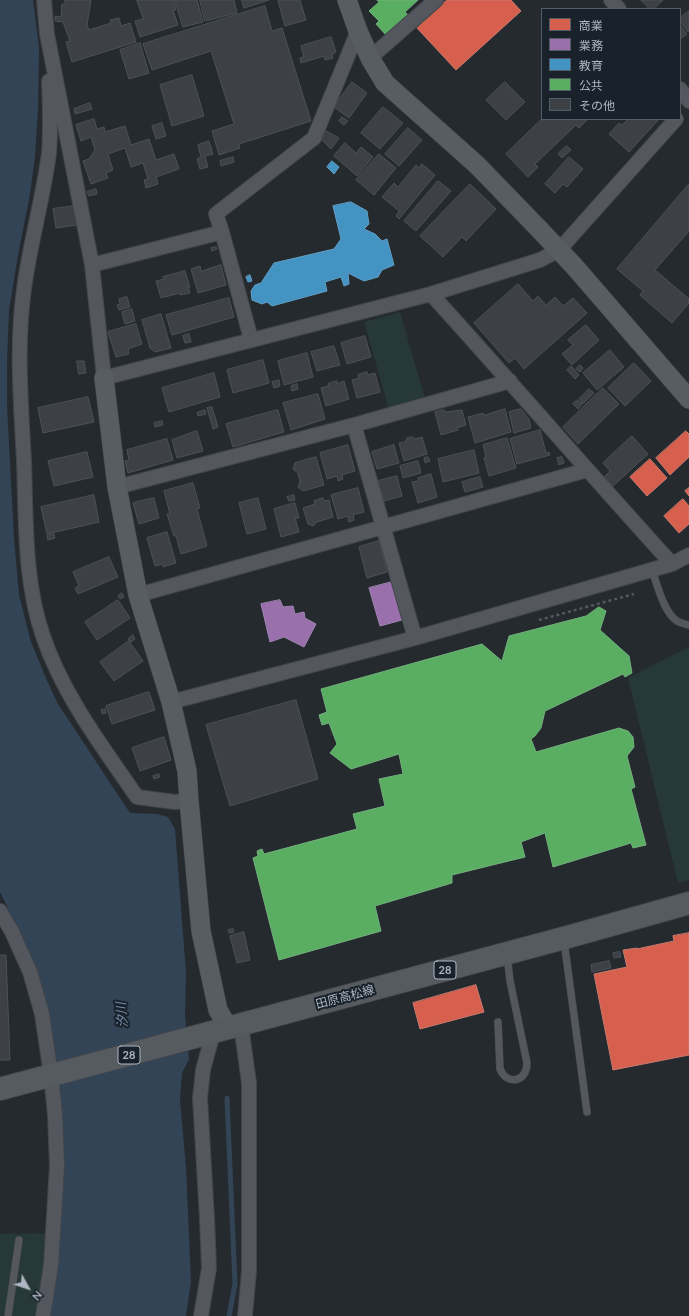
<!DOCTYPE html>
<html>
<head>
<meta charset="utf-8">
<style>
	body { margin:0 }
	#map { position:relative; width:689px; height:1316px; overflow:hidden; background:#252a2f; font-family:Lato,"Noto Sans JP",sans-serif }
	canvas { display:block }
	.legend { position:absolute; left:541px; top:8px; width:140px; height:112px; box-sizing:border-box; background:#19212a; border:1px solid #545d67; margin:0; padding:5px 7px; list-style:none; font-size:12px; color:#adb6c2 }
	.legend li { display:flex; align-items:center; gap:8px; height:20px }
	.legend b { width:20px; border:1px solid #545d67 }
	.north { position:absolute; left:8px; top:1268px; width:40px; height:40px; -webkit-text-stroke:3px #19212a; paint-order:stroke; rotate:130deg; font-size:11px; font-weight:700; line-height:16px; text-align:center; color:#adb6c2 }
	.north::after { content:''; display:block; margin:auto; width:14px; height:18px; background:#adb6c2; clip-path:polygon(50% 0,100% 100%,50% 72%,0 100%) }
</style>
</head>
<body>
<div id="map">
<canvas width="689" height="1316"></canvas>
<ul class="legend">
<li><b style="height:11px;background:#d6604d"></b>商業</li>
<li><b style="height:11px;background:#9970ab"></b>業務</li>
<li><b style="height:11px;background:#4393c3"></b>教育</li>
<li><b style="height:11px;background:#5aae61"></b>公共</li>
<li><b style="height:11px;background:#3d4146"></b>その他</li>
</ul>
<div class="north">N</div>
</div>
<script>
const ctx = document.querySelector('canvas').getContext('2d');
ctx.lineJoin = 'round';
function paint(path, color) { ctx.fillStyle = color; ctx.fill(path, 'evenodd'); }
function stroke(path, color, width, dash) { ctx.strokeStyle = color; ctx.lineWidth = width; ctx.lineCap = dash ? 'butt' : 'round'; ctx.setLineDash(dash || []); ctx.stroke(path); }
function write(font, color, halo, rows, align = 'center') {
  ctx.font = font + ' Lato,"Noto Sans JP",sans-serif'; ctx.lineWidth = 4; ctx.setLineDash([]); ctx.textBaseline = 'middle'; ctx.strokeStyle = halo; ctx.fillStyle = color; for (const [text, x, y, turn = 0] of rows) {
    ctx.save(); ctx.translate(x, y); ctx.rotate((+turn || 0) * Math.PI / 180); ctx.textAlign = isNaN(turn) ? turn : align; if (halo) ctx.strokeText(text, 0, 0); ctx.fillText(text, 0, 0); ctx.restore();
  }
}
paint(new Path2D(`
	M400 312 425 399 389 409 364 322Z
	M689 647V880L678 883 628 678Z
	M48 1233 45 1265 37 1316H0V1234Z`), '#263838');
paint(new Path2D(`
	M0 0H33L39 48 38 110 35 156 30 194 18 255 9 310 7 361V407L14 538 19 595 31 642 48 683 58 704 130 813 157 814 168 817 175 829 186 973 185 1015 189 1059 182 1073 180 1100 186 1168 191 1282 186 1316H49L63 1154V1130L55 1048 41 985 25 942 0 892Z`), '#334457');
const shops = new Path2D(`
	M447 0H511L521 11 456 70 417 28Z
	M686 431 689 434V457L670 475 656 458Z
	M650 459 667 478 647 496 630 477Z
	M689 488V496L685 491Z
	M683 499 689 506V524L679 533 664 516Z
	M689 933V1055L613 1070 594 974 627 967 623 950 637 948V949L674 941 673 936Z
	M476 985 484 1012 420 1029 413 1003Z`);
paint(shops, '#d6604d');
stroke(shops, '#ca7a70', 1);
const offices = new Path2D(`
	M392 582 402 620 380 626 369 588Z
	M280 600 283 607 293 606 295 614 304 612 305 618 316 624 304 647 284 637 270 642 261 604Z`);
paint(offices, '#9970ab');
stroke(offices, '#9f85b2', 1);
const schools = new Path2D(`
	M332 161 339 167 334 174 327 167Z
	M351 202 367 211 369 224 364 229 375 234 382 241 387 239 394 265 382 270 378 277 364 281 348 273 349 284 344 286 341 277 325 282 327 291 272 306 267 302 262 304 252 300 251 291 255 285 261 283 274 263 334 249 341 239 333 206Z
	M250 275 252 281 248 282 246 277Z`);
paint(schools, '#4393c3');
stroke(schools, '#639ec3', 1);
const public = new Path2D(`
	M377 0H418L405 12 408 15 386 35 376 24 379 21 369 11 379 2Z
	M599 607 606 611 600 630 629 656 632 673 625 677 623 674 545 711 541 728 535 736 531 739 536 752 619 728 628 731 633 737 634 747 627 756 635 787 631 789 646 845 633 848 631 843 553 867 545 833 521 842 525 857 452 875V883L375 906 381 931 279 960 253 858 258 856 257 851 262 849 264 854 357 829 353 814 385 806 379 779 403 774 399 754 351 769 330 753 337 744 329 723 322 725 319 715 327 712 321 689 482 644 502 661 509 636 586 616Z`);
paint(public, '#5aae61');
stroke(public, '#73b07e', 1);
stroke(new Path2D(`
	M227 1098 235 1284 229 1316`), '#334457', 5);
const building = new Path2D(`
	M65 0H91L87 25 89 30 111 23 110 20 119 18 121 26 130 23 136 42 72 62 66 42 70 41 63 22 55 21V16L61 17 62 4 65 5Z
	M137 0H173L176 10H173L178 25 140 37 135 21 143 19Z
	M175 0H197L203 22 183 27Z
	M200 0H234L237 13 205 21Z
	M242 0H269L244 8Z
	M281 0H300L306 20 285 26 278 1Z
	M641 0H663L654 9H650Z
	M265 6 272 31 282 28 311 121 239 144 240 148 219 155 212 131 234 124 211 51 152 70 143 44Z
	M689 11V31L688 32 680 22V18Z
	M680 25 687 34 680 39Z
	M331 37 336 52 332 54 333 58 325 60 324 56 301 63 300 58 304 57 301 46Z
	M140 43 149 73 129 79 120 50Z
	M192 75 204 116 172 126 160 85Z
	M352 82 367 93 349 118 334 107Z
	M505 82 525 102 506 120 486 100Z
	M90 103 92 109 75 114 74 109Z
	M383 107 403 123 380 149 361 133Z
	M342 117 348 121 344 125 339 121Z
	M94 119 97 129 104 127 105 132 125 126 131 145 149 139 156 160 174 154 179 169 156 177 158 184 146 188 144 180 148 179 143 163 131 167 125 148 108 154 113 170 106 173 108 178 91 184 83 161 89 159 95 150 91 137 81 141 76 125Z
	M542 119H588L579 128 576 125 535 164 538 167 528 177 506 154Z
	M628 119H659L629 152 609 134 619 123 622 125Z
	M162 123 166 136 156 139 152 126Z
	M408 128 422 140 399 166 385 154Z
	M324 130 339 138 331 149 320 138Z
	M209 141 213 154 205 156 208 167 200 169 197 159 201 157 198 145Z
	M345 143 356 153 361 147 373 157 357 176 334 156Z
	M567 146 571 150 562 158 558 154Z
	M379 154 396 168 374 195 356 180Z
	M233 157 234 162 221 166 220 161Z
	M569 157 583 169 567 187 563 184 555 193 545 184Z
	M422 164 435 175 399 219 396 216 399 211 382 197 394 183 398 187 416 165 419 168Z
	M438 181 451 191 416 231 404 221Z
	M470 184 496 209 466 241 462 237 443 257 420 236Z
	M689 184V231L655 270 689 299V303L672 323 640 295 643 291 617 269Z
	M96 189 97 194 89 196 87 192Z
	M74 206 77 225 56 228 53 209Z
	M216 247 217 249 212 251 211 248Z
	M221 265 226 285 198 293 191 269 200 266 201 271Z
	M185 271 190 287H188L190 293 180 295V293L161 298 156 281 164 279 163 277Z
	M518 284 533 301 538 296 546 305 555 297 563 306 573 298 587 313 524 369 515 358 509 363 474 323Z
	M127 297 130 307 119 310 117 305 120 304 119 299Z
	M229 298 234 317 172 335 166 315Z
	M132 309 135 321 125 324 122 312Z
	M161 314 171 348 155 352 150 348 142 320Z
	M136 324 142 344 128 349 129 354 116 357 108 332Z
	M586 325 599 340 572 365 562 354 573 345 568 340Z
	M189 334 191 342 185 343 183 336Z
	M365 336 371 357 347 364 341 343Z
	M334 346 340 365 317 371 311 352Z
	M610 350 624 367 597 390 583 373Z
	M307 353 313 377 284 385 278 361Z
	M263 360 269 383 233 393 227 370Z
	M77 361H84L86 373 79 374Z
	M634 363 651 381 625 406 608 388Z
	M580 365 583 368 580 372 576 369Z
	M571 366 579 375 575 379 567 370Z
	M367 372 368 375 375 373 380 392 357 398 352 380 359 378 358 375Z
	M214 373 220 397 169 412 162 388Z
	M279 380 280 386 274 388 272 382Z
	M337 381V384L344 381 349 399 326 406 321 388 329 386 328 384Z
	M297 384 298 389 292 391 291 386Z
	M603 388 619 404 578 444 563 427Z
	M589 389 594 393 583 404 579 399Z
	M318 394 325 419 291 430 283 403Z
	M88 397 94 422 43 433 38 408Z
	M577 400 582 404 578 409 573 404Z
	M212 407 218 427 213 429 207 408Z
	M505 409 511 432 475 443 468 417 483 413 484 415Z
	M521 409 529 419 531 428 514 433 509 412Z
	M205 410 206 414 198 416 197 413Z
	M278 410 284 432 233 447 226 424Z
	M444 410 445 412 462 410 466 425 457 428 458 430 441 435 435 412Z
	M162 421 163 425 155 427 154 423Z
	M540 430 546 453 549 452 550 455 517 464 510 439Z
	M197 431 203 451 177 458 172 440Z
	M632 436 648 454 613 486 604 477 610 471 603 463Z
	M412 437 415 439 422 437 427 454 404 461 399 443 405 442 407 438Z
	M507 438 516 468 489 476 484 458 486 457 483 445Z
	M167 439 173 460 128 473 125 461 129 460 127 450Z
	M348 445 355 471 342 475 343 479 338 481 337 476 327 479 320 453Z
	M394 445 399 463 377 469 372 452Z
	M474 450 479 473 443 482 438 459Z
	M87 452 93 477 54 486 48 461Z
	M316 457 324 485 303 491 298 487 300 482 298 473 293 469 295 463Z
	M428 457 430 461 425 463 424 458Z
	M562 457 564 463 559 465 557 458Z
	M418 461 421 473 403 478 400 466Z
	M431 474 437 497 418 503 412 482 419 481 418 478Z
	M397 476 402 496 384 501 378 481Z
	M480 477 483 487 465 492 462 482Z
	M193 483 200 508 197 509 207 546 181 554 176 536H174L167 514H170L164 491Z
	M358 488 364 512 353 515 354 520 349 522 348 516 338 519 331 495Z
	M94 495 99 522 47 534 41 507Z
	M294 495 295 500 289 501 287 497Z
	M154 498 159 518 139 524 133 503Z
	M258 498 266 529 247 534 239 503Z
	M323 498 324 501 329 500 333 517 317 522 313 526 308 524 303 508 315 504 314 501Z
	M295 503 299 518H295L299 532 281 537 274 509Z
	M167 532 176 563 163 567V564L155 566 147 538Z
	M54 534 55 538 48 540 47 536Z
	M379 541 387 572 367 578 359 547Z
	M109 557 118 577 78 594 75 588 79 586 73 572Z
	M122 593 124 597 120 599 118 596Z
	M118 600 130 618 97 640 85 622Z
	M133 635 135 639 131 642 128 639Z
	M129 641 143 661 114 681 100 662Z
	M149 692 155 710 112 724 106 706Z
	M296 700 318 779 230 806 206 725Z
	M105 709 106 713 102 714 101 710Z
	M164 737 171 760 140 771 132 748Z
	M159 774 160 777 154 779 153 776Z
	M233 929 234 932 229 933 228 930Z
	M244 932 250 960 237 963 230 936Z
	M620 952 621 957 614 958 613 953Z
	M0 955H6L10 1060H0Z
	M609 961 611 968 592 972 591 965Z`);
paint(building, '#3d4146');
stroke(building, '#4c5158', 1);
const lane = new Path2D(`
	M652 570C657 584 664 613 677 621 680 623 685 624 689 625
	M564 941 587 1112
	M498 1022 500 1069C507 1086 527 1082 527 1063L510 981 507 955
	M8 1316 19 1240`);
const street = new Path2D(`
	M44 0 47 34 92 265 104 378 431 294 540 260 559 250 676 119
	M611 0 619 9
	M370 58 436 0
	M49 81C50 105 51 129 49 153 43 199 30 243 24 289 16 346 21 404 24 461 26 517 24 582 43 636 63 695 102 746 137 797L175 802 189 801
	M680 89 689 101
	M222 232 251 339
	M92 265 222 232 216 214 314 138 358 31
	M431 294C512 383 591 475 672 564
	M354 425 415 638
	M117 487 354 425 510 381
	M138 595 383 527 587 470
	M171 702 415 638 672 564 689 555
	M0 911 12 932 30 972 42 1014 51 1075 55 1115 57 1166 51 1265 43 1316
	M241 1025 249 1083V1271L245 1316
	M201 1316 209 1268 207 1218 200 1098 203 1070 213 1033`);
const secondary = new Path2D(`
	M347 0 358 31 370 58 385 83 477 165 538 228 574 266 689 399
	M104 378 117 487 138 595 171 702 187 771 189 801 201 931 218 1010 229 1029`);
const primary = new Path2D(`
	M0 1089 564 938 689 903`);
stroke(lane, '#42464a', 8);
stroke(street, '#42464a', 16);
stroke(secondary, '#42464a', 20);
stroke(primary, '#42464c', 24);
stroke(new Path2D(`
	M539 620 634 594`), '#52585c', 2.5, [3, 3]);
stroke(lane, '#54585e', 7);
stroke(street, '#54585e', 14);
stroke(secondary, '#585d63', 19);
stroke(primary, '#565b60', 22);
for (const [x, y, w] of [
	[445,970,22],
	[129,1055,22]
]) { const box = new Path2D(); box.roundRect(x - w / 2, y - 9, w, 18, 3); ctx.fillStyle = '#19212a'; ctx.fill(box); stroke(box, '#adb6c2', 1); }
write('bold 11px', '#adb6c2', null, [
	["28",445,970],
	["28",129,1055]
]);
write('12px', '#adb6c2', '#19212a', [
	["田原高松線",345,997,-15]
]);
write('italic 13px', '#768faa', '#19212a', [
	["汐川",122,1015,-95]
]);
</script>
</body>
</html>
